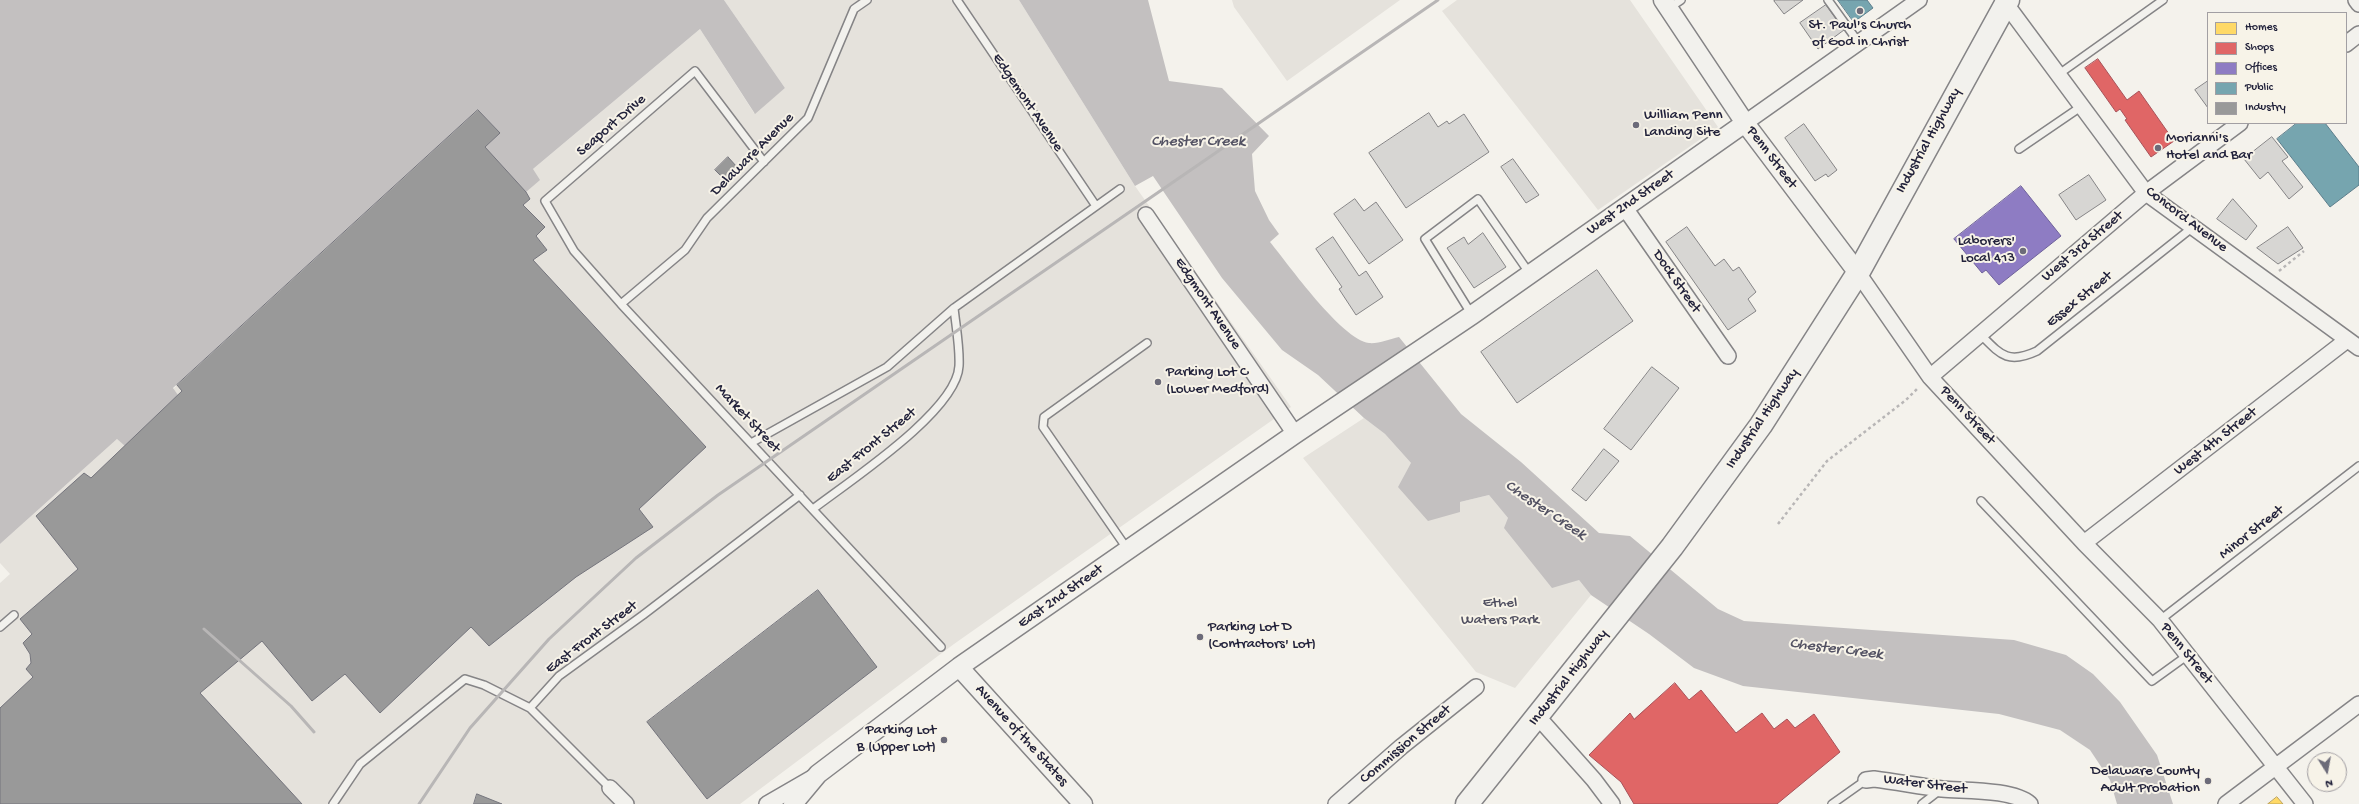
<!DOCTYPE html>
<html>
<head>
<meta charset="utf-8">
<style>
	body { margin:0 }
	#map { position:relative; width:2359px; height:804px; overflow:hidden; background:#f4f2ec; font-family:"Gochi Hand",sans-serif }
	canvas { display:block }
	.legend { position:absolute; left:2207px; top:12px; width:140px; height:112px; box-sizing:border-box; background:#f7f3e8; border:1px solid #a29fa3; margin:0; padding:5px 7px; list-style:none; font-size:12px; color:#22223b }
	.legend li { display:flex; align-items:center; gap:8px; height:20px }
	.legend b { width:20px; border:1px solid #a29fa3 }
	.north { position:absolute; left:2307px; top:752px; width:40px; height:40px; box-sizing:border-box; background:#f7f3e8; border:1px solid #a29fa3; border-radius:50%; rotate:169deg; font-size:11px; font-weight:700; line-height:16px; text-align:center; color:#22223b }
	.north::after { content:''; display:block; margin:auto; width:14px; height:18px; background:#6c6b79; clip-path:polygon(50% 0,100% 100%,50% 72%,0 100%) }
</style>
</head>
<body>
<div id="map">
<canvas width="2359" height="804"></canvas>
<ul class="legend">
<li><b style="height:11px;background:#ffd966"></b>Homes</li>
<li><b style="height:11px;background:#e06666"></b>Shops</li>
<li><b style="height:11px;background:#8e7cc3"></b>Offices</li>
<li><b style="height:11px;background:#76a5af"></b>Public</li>
<li><b style="height:11px;background:#999"></b>Industry</li>
</ul>
<div class="north">N</div>
</div>
<script>
const ctx = document.querySelector('canvas').getContext('2d');
ctx.lineJoin = 'round';
function paint(path, color) { ctx.fillStyle = color; ctx.fill(path, 'evenodd'); }
function stroke(path, color, width, dash) { ctx.strokeStyle = color; ctx.lineWidth = width; ctx.lineCap = dash ? 'butt' : 'round'; ctx.setLineDash(dash || []); ctx.stroke(path); }
function write(font, color, halo, rows, align = 'center') {
  ctx.font = font + ' "Gochi Hand",sans-serif'; ctx.lineWidth = 4; ctx.setLineDash([]); ctx.textBaseline = 'middle'; ctx.strokeStyle = halo; ctx.fillStyle = color; for (const [text, x, y, turn = 0] of rows) {
    ctx.save(); ctx.translate(x, y); ctx.rotate((+turn || 0) * Math.PI / 180); ctx.textAlign = isNaN(turn) ? turn : align; if (halo) ctx.strokeText(text, 0, 0); ctx.fillText(text, 0, 0); ctx.restore();
  }
}
paint(new Path2D(`
	M724 0H1019L1135 186 1291 407 954 644 740 804H0V583L10 574 0 563V544L117 439 125 445 178 395 173 389 478 110 500 133 485 147 533 169 700 29 754 113 785 88Z
	M1232 0H1400L1287 81 1234 7Z
	M1457 0H1630L1718 127 1598 210 1442 11Z
	M1364 418 1385 434 1411 463 1460 502 1489 495 1508 518 1579 580 1591 595 1515 688 1476 672 1303 458Z`), '#e5e2dc');
paint(new Path2D(`
	M0 0H724L785 88 755 114 700 29 533 169 540 180 526 192 485 147 500 133 478 110 173 388 178 395 125 446 117 439 0 544Z
	M1019 0H1148L1169 81 1222 88 1269 136 1252 154 1255 191 1269 220 1279 234 1270 242C1289 265 1341 339 1369 343 1378 344 1390 339 1399 337L1461 414 1521 462 1599 533 1630 536 1718 609 1744 621 2014 640 2066 655 2093 674 2120 702 2157 755 2173 804H2117L2110 780 2090 750 2060 730 1999 714 1743 686 1694 668 1649 634 1591 595 1579 580 1552 588 1504 528 1508 518 1489 495 1460 502V512L1428 521 1398 487 1411 463 1385 434 1364 418 1318 375 1282 350 1222 278 1153 176 1135 186Z`), '#c3c0c0');
const homes = new Path2D(`
	M2277 797 2283 804H2268Z`);
paint(homes, '#ffd966');
stroke(homes, '#bda259', 1);
const shops = new Path2D(`
	M2098 59 2127 100 2139 91 2174 141 2151 157 2125 120 2127 119 2120 109 2116 112 2085 68Z
	M1675 683 1689 700 1701 690 1736 733 1762 713 1774 729 1787 719 1795 728 1814 714 1840 752 1777 804H1634L1621 782 1589 755 1630 713 1634 719Z`);
paint(shops, '#e06666');
stroke(shops, '#a75259', 1);
const offices = new Path2D(`
	M2021 186 2061 236 1999 285 1986 270 1982 273 1954 239Z`);
paint(offices, '#8e7cc3');
stroke(offices, '#6e619a', 1);
const public = new Path2D(`
	M1838 0H1867L1873 8 1854 22Z
	M2297 123H2325L2359 167V185L2330 207 2277 139Z`);
paint(public, '#76a5af');
stroke(public, '#5d7e8c', 1);
const industry = new Path2D(`
	M478 110 500 133 485 147 526 192 530 199 523 205 545 227 536 236 547 250 533 260 706 447 639 509 653 527 576 577 489 646 471 627 380 713 345 674 312 701 262 641 200 693 302 804H0V708L33 677 26 669 31 663 30 654 23 643 32 634 20 619 78 569 36 516 84 473 91 478 182 391 177 385Z
	M728 157 737 167 724 179 715 170Z
	M818 590 877 667 707 799 647 722Z
	M477 794 502 804H474Z`);
paint(industry, '#999');
stroke(industry, '#75757d', 1);
const building = new Path2D(`
	M1776 0H1803L1784 14 1774 1Z
	M1826 5 1844 30 1818 49 1800 23Z
	M2208 81V108L2195 90Z
	M1429 113 1438 127 1447 121 1449 124 1464 114 1489 152 1406 208 1369 153Z
	M1804 124 1837 170 1828 177 1826 174 1815 181 1785 138Z
	M2272 137 2288 157 2282 161 2303 187 2289 199 2268 172 2260 179 2244 159Z
	M1513 159 1539 195 1526 203 1501 167Z
	M2089 175 2106 200 2076 220 2059 195Z
	M1355 199 1364 211 1376 202 1403 240 1369 264 1334 214Z
	M2233 199 2257 226 2246 240 2217 219Z
	M1687 227 1715 266 1724 259 1733 271 1739 267 1756 292 1748 299 1756 311 1728 330 1666 242Z
	M2288 227 2303 248 2278 264 2257 248Z
	M1483 233 1506 267 1474 288 1447 248 1464 237 1468 244Z
	M1333 237 1359 276 1366 271 1383 297 1356 315 1339 289 1342 287 1316 249Z
	M1597 270 1633 321 1517 403 1481 352Z
	M1652 367 1679 388 1631 450 1604 429Z
	M1604 449 1619 461 1586 501 1572 490Z`);
paint(building, '#d7d6d3');
stroke(building, '#858486', 1);
const service = new Path2D(`
	M957 0 1096 206
	M1828 0 1859 43
	M1669 8 1681 0
	M2059 74 2163 0
	M2019 149 2082 106
	M764 162 695 71 545 201 574 251 621 304 941 647
	M621 304 685 250 707 218 808 118 854 9 867 0
	M1472 315 1425 239 1478 199 1530 274
	M1979 333C2000 354 2007 365 2037 351L2193 227
	M751 443 887 367 954 308
	M1981 501 2152 681 2188 655
	M813 509C848 482 957 411 959 366 960 348 956 327 954 308L1120 189
	M1128 550 1043 427 1044 417 1147 343
	M2160 620 2359 466
	M0 627 14 615
	M530 708 610 788
	M333 804 360 764 465 679 484 685 530 708 559 676 643 615 800 495
	M1832 804 1866 780
	M1922 804 1940 790`);
const minor = new Path2D(`
	M2003 0 2146 193 2359 348
	M2356 0 2359 4
	M2346 44 2359 34
	M1745 123 1919 0
	M1625 208 1728 356
	M1146 215 1295 434
	M1858 273 1930 377 2084 543 2160 620 2305 804
	M1930 377 2146 193 2240 123
	M2084 543 2347 340
	M1538 717 1594 780 1612 804
	M1866 780 1874 779C1897 782 1919 786 1942 789 1964 791 2013 789 2030 804
	M610 788 626 804
	M767 804 812 778
	M1336 804 1401 747 1476 687
	M2226 804 2359 704`);
const tertiary = new Path2D(`
	M1663 0 1745 123 1858 273
	M959 667 1083 804
	M793 804 818 774 959 667 1295 434 1472 315 1745 123`);
const primary = new Path2D(`
	M1467 804 1672 547 1761 425 1858 273 2008 0`);
stroke(service, '#858486', 10);
stroke(minor, '#858486', 18);
stroke(tertiary, '#858486', 21);
stroke(primary, '#858486', 25);
stroke(new Path2D(`
	M2279 271 2304 251
	M1778 524 1827 461 1906 400 1918 388`), '#b8b6b6', 2.5, [3, 3]);
stroke(service, '#f2f1ed', 7);
stroke(minor, '#f2f1ed', 15);
stroke(tertiary, '#f2f1ed', 18);
stroke(primary, '#f2f1ed', 22);
stroke(new Path2D(`
	M204 629 291 706 314 732
	M419 804 470 728 549 639 636 558 718 495 1438 0`), '#b8b6b6', 3);
for (const [x, y, r, color] of [
	[1860,11,4,"#6c6b79"],
	[1636,125,4,"#6c6b79"],
	[2158,148,4,"#6c6b79"],
	[2023,251,4,"#6c6b79"],
	[1158,382,4,"#6c6b79"],
	[1200,637,4,"#6c6b79"],
	[944,740,4,"#6c6b79"],
	[2208,781,4,"#6c6b79"]
]) { const dot = new Path2D(); dot.arc(x, y, r, 0, 2 * Math.PI); ctx.fillStyle = color; ctx.fill(dot); stroke(dot, '#f7f3e8', 1.5); }
write('15px', '#22223b', '#f7f3e8', [
	["St. Paul's Church",1860,26,"center"],
	["of God in Christ",1860,43,"center"],
	["William Penn",1644,116],
	["Landing Site",1644,133],
	["Morianni's",2166,139],
	["Hotel and Bar",2166,156],
	["Laborers'",2015,242,"right"],
	["Local 413",2015,259,"right"],
	["Parking Lot C",1166,373],
	["(Lower Medford)",1166,390],
	["Parking Lot D",1208,628],
	["(Contractors' Lot)",1208,645],
	["Parking Lot",936,731,"right"],
	["B (Upper Lot)",936,748,"right"],
	["Delaware County",2200,772,"right"],
	["Adult Probation",2200,789,"right"]
], 'left');
write('15px', '#22223b', '#f7f3e8', [
	["Edgemont Avenue",1027,103,56],
	["Seaport Drive",612,126,-41],
	["Industrial Highway",1929,141,-61],
	["Delaware Avenue",753,155,-45],
	["Penn Street",1771,158,53],
	["West 2nd Street",1631,203,-35],
	["Concord Avenue",2186,220,37],
	["West 3rd Street",2083,247,-40],
	["Dock Street",1676,282,55],
	["Essex Street",2080,300,-39],
	["Edgmont Avenue",1207,304,56],
	["Penn Street",1967,416,47],
	["Market Street",747,419,47],
	["Industrial Highway",1763,419,-56],
	["West 4th Street",2216,442,-38],
	["East Front Street",872,446,-39],
	["Minor Street",2252,533,-38],
	["East 2nd Street",1061,597,-35],
	["East Front Street",592,638,-37],
	["Penn Street",2186,654,51],
	["Industrial Highway",1569,678,-52],
	["Avenue of the States",1021,736,48],
	["Commission Street",1406,745,-40],
	["Water Street",1925,785,7]
]);
write('15px', '#504f60', '#f7f3e8', [
	["Ethel",1500,604],
	["Waters Park",1500,621]
]);
write('italic 16px', '#535263', '#f7f3e8', [
	["Chester Creek",1198,143],
	["Chester Creek",1545,511,34],
	["Chester Creek",1836,650,7]
]);
</script>
</body>
</html>
